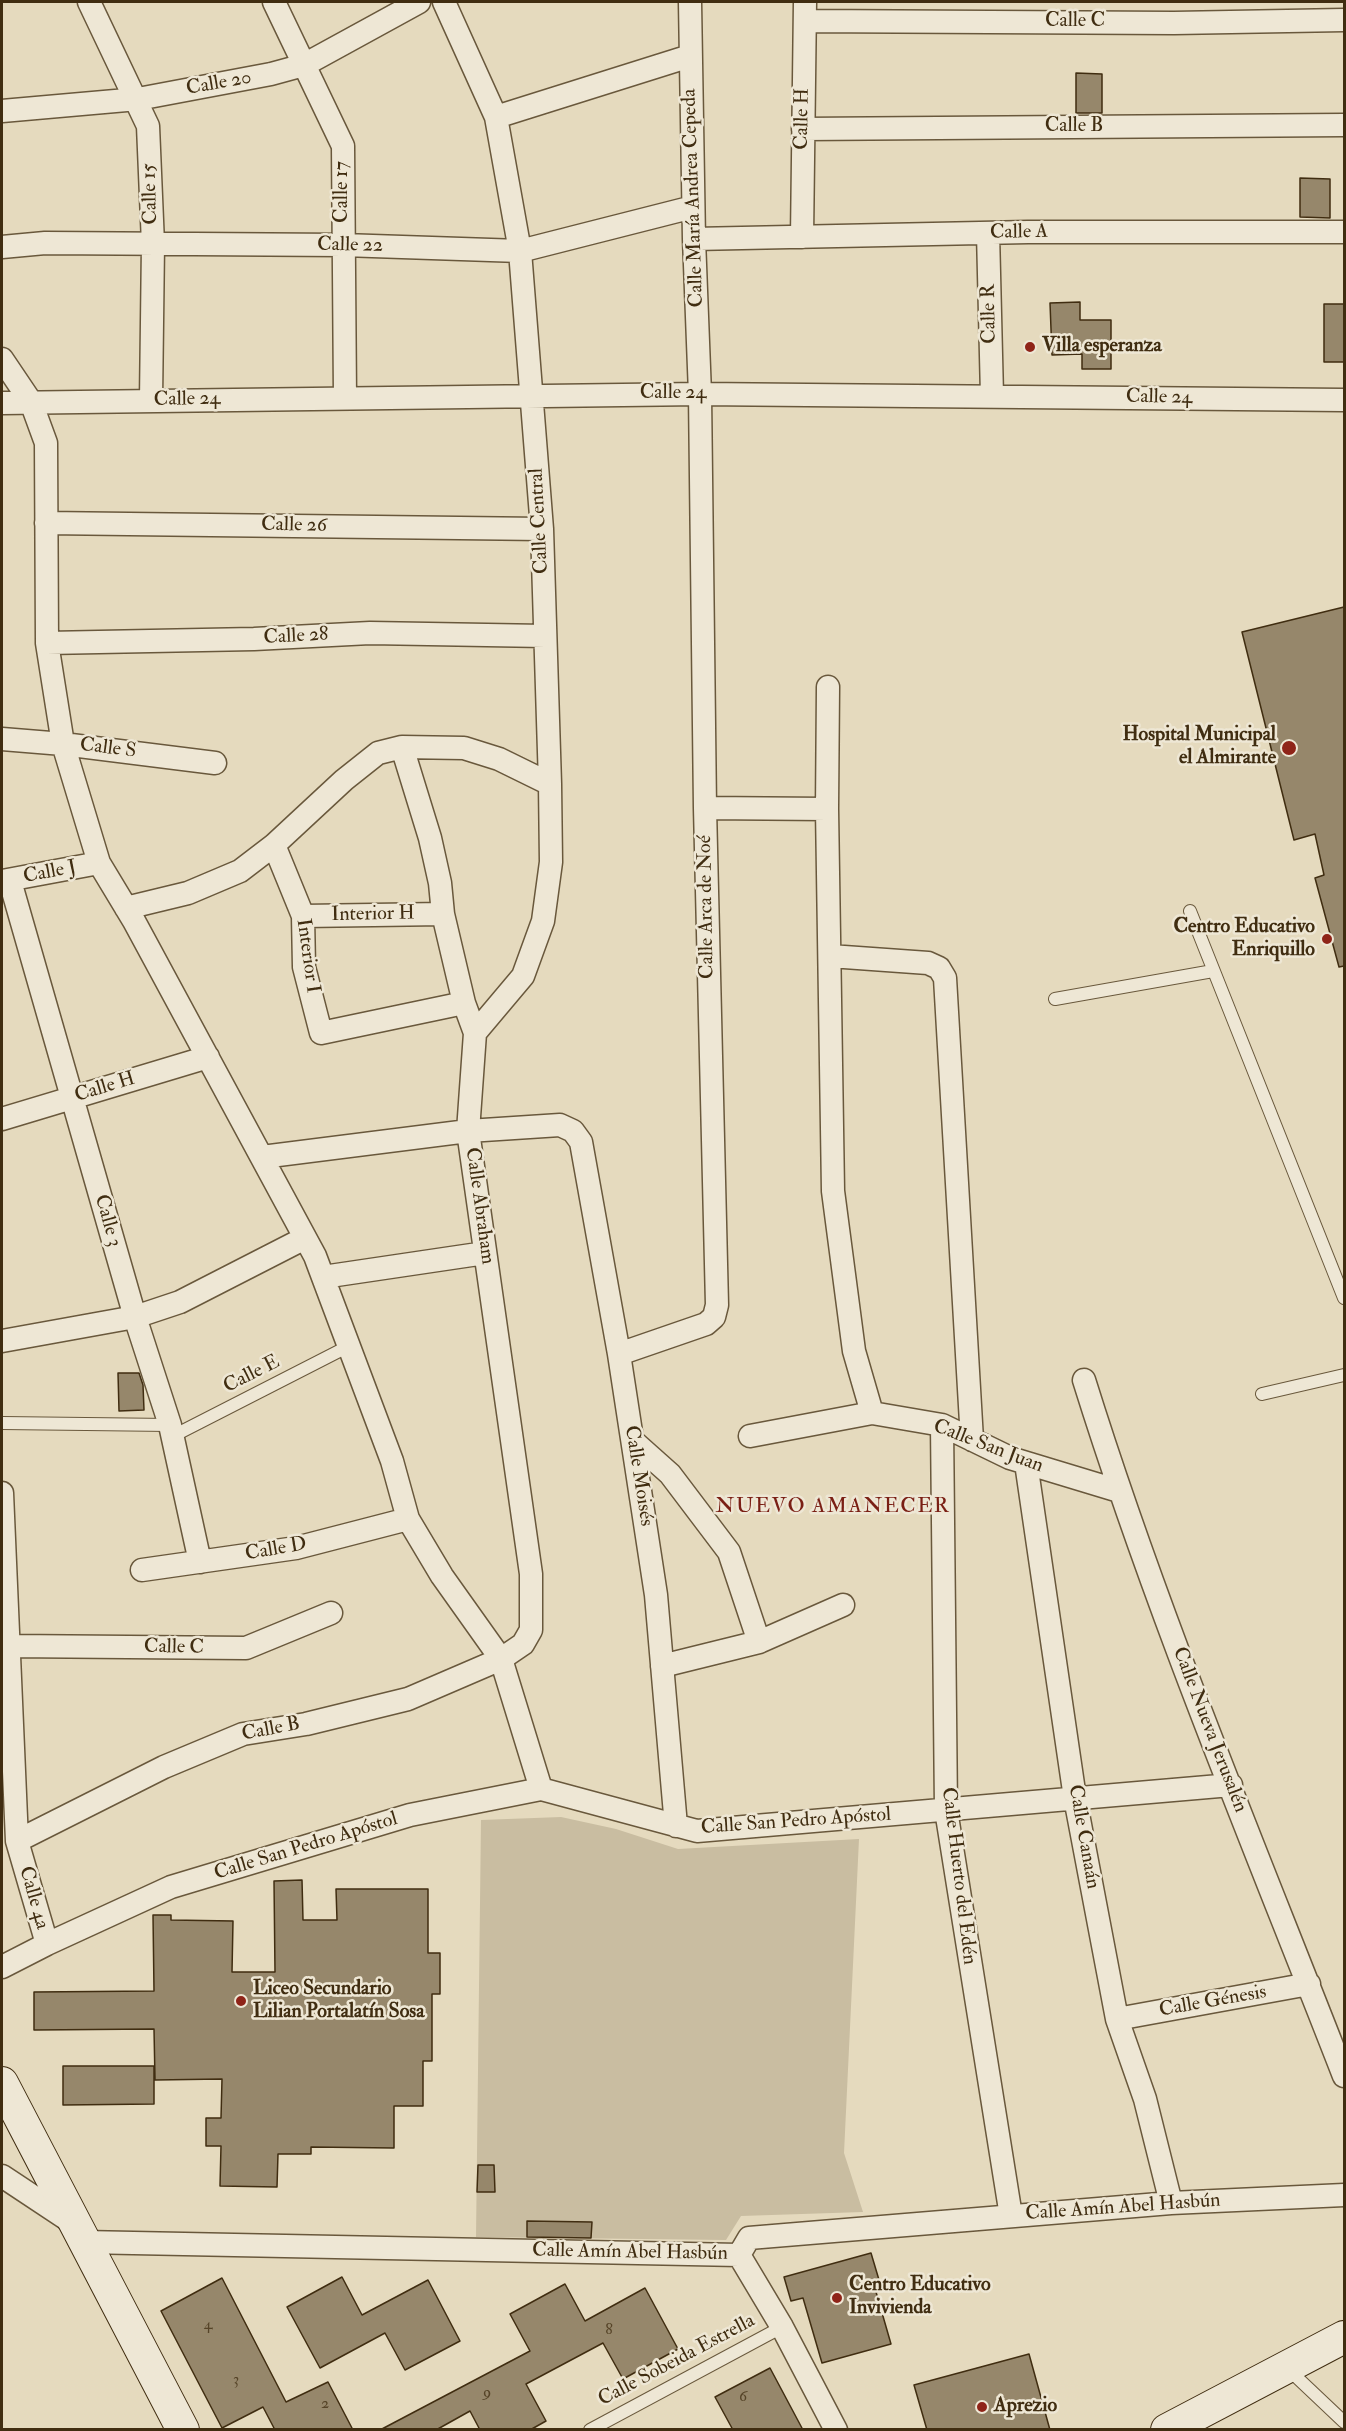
<!DOCTYPE html>
<html>
<head>
<meta charset="utf-8">
<style>
	body { margin:0 }
	#map { position:relative; width:1346px; height:2431px; overflow:hidden; background:#e5dabe; font-family:"IM FELL Double Pica",serif }
	canvas { display:block }
	.frame { position:absolute; inset:0; border:3px solid #402d11; pointer-events:none }
</style>
</head>
<body>
<div id="map">
<canvas width="1346" height="2431"></canvas>
<div class="frame"></div>
</div>
<script>
const ctx = document.querySelector('canvas').getContext('2d');
ctx.lineJoin = 'round';
function paint(path, color) { ctx.fillStyle = color; ctx.fill(path, 'evenodd'); }
function stroke(path, color, width, dash) { ctx.strokeStyle = color; ctx.lineWidth = width; ctx.lineCap = dash ? 'butt' : 'round'; ctx.setLineDash(dash || []); ctx.stroke(path); }
function write(font, color, halo, rows, align = 'center') {
  ctx.font = font + ' "IM FELL Double Pica",serif'; ctx.lineWidth = 5; ctx.setLineDash([]); ctx.textBaseline = 'middle'; ctx.strokeStyle = halo; ctx.fillStyle = color; for (const [text, x, y, turn = 0] of rows) {
    ctx.save(); ctx.translate(x, y); ctx.rotate((+turn || 0) * Math.PI / 180); ctx.textAlign = isNaN(turn) ? turn : align; if (halo) ctx.strokeText(text, 0, 0); ctx.fillText(text, 0, 0); ctx.restore();
  }
}
paint(new Path2D(`
	M561 1817 616 1829 678 1849 859 1839 844 2153 863 2212 741 2216 726 2240 476 2237 481 1820Z`), '#c9bda1');
const building = new Path2D(`
	M1076 73 1102 74V113H1076Z
	M1300 178 1330 179V218L1300 217Z
	M1080 302V320H1111V369H1082V354L1052 355 1050 303Z
	M1324 304H1344V362H1324Z
	M1344 607V966L1339 967 1315 878 1324 875 1315 834 1294 840 1242 632Z
	M118 1373H139L143 1385 144 1410 119 1411Z
	M302 1880 303 1920H337L336 1889H428V1953H440V1994H432V2061H423V2106H394V2148L311 2147V2154H278L277 2187 220 2186 221 2146H206V2118H221L222 2079 155 2080 154 2029 34 2030V1992L154 1991 153 1915H171V1920L233 1921 232 1972H275L274 1881Z
	M63 2066H154V2104L63 2105Z
	M478 2165H494L495 2192H477Z
	M527 2221 592 2222 591 2238 527 2237Z
	M871 2253 882 2290 876 2292 891 2344 822 2363 803 2298 791 2301 784 2277Z
	M342 2277 362 2315 428 2280 460 2341 405 2370 385 2333 320 2368 287 2307Z
	M222 2278 286 2402 328 2382 353 2430H275L263 2407 222 2428 161 2311Z
	M565 2284 585 2321 645 2288 678 2349 623 2379 603 2343 526 2384 546 2421 530 2430H480L470 2411 436 2430H380L530 2351 510 2314Z
	M1029 2354 1050 2430H927L914 2385Z
	M770 2368 803 2430H733L715 2397Z`);
paint(building, '#96876b');
stroke(building, '#402d11', 1.5);
const lane = new Path2D(`
	M1190 911 1344 1298
	M1055 999 1213 971
	M1262 1394 1344 1375
	M2 1423 170 1425
	M173 1436 349 1346
	M1288 2369 1344 2422
	M590 2430 782 2327`);
const street = new Path2D(`
	M89 2 148 126 153 244 151 400
	M274 2 343 146 345 398
	M444 2 496 117 520 251 542 529 550 784 551 862 543 921 523 976 475 1033
	M805 21 1174 23 1344 20
	M2 111 138 99 271 74 304 65 419 2
	M496 117 690 56
	M803 129 1344 125
	M988 233 992 396
	M802 237 805 2
	M694 239 1028 232H1344
	M2 247 45 243 343 245 520 251 693 207
	M2 359 31 402 46 443 47 643 63 744 99 863 134 921 315 1256 392 1461 408 1519 442 1576 501 1659 541 1789
	M2 403 700 394 1344 400
	M46 523 542 529
	M47 643 254 639 370 633 545 636
	M2 739 63 744 215 763
	M705 808 827 809 828 687
	M827 809 833 1191 854 1351 872 1413
	M274 845 303 916 304 967 321 1033 464 1003
	M2 881 99 863
	M10 881 135 1317 170 1425 200 1562
	M126 908 188 893 240 871 274 845 344 780 378 753 402 747 464 748 499 759 550 784
	M303 916 443 914
	M830 956 928 963 939 968 945 978 972 1440
	M2 1119 208 1057
	M262 1157 468 1131 560 1125 573 1131 581 1142 619 1354 656 1595 676 1826
	M323 1277 485 1253
	M2 1341 135 1317 180 1302 305 1238
	M619 1354 706 1324 714 1317 717 1305 705 808 700 394 694 239 690 2
	M1084 1380C1158 1617 1254 1845 1344 2076
	M942 1425 946 1810 1011 2216
	M750 1436 872 1413 942 1425 1010 1458 1119 1491
	M633 1441 670 1474 729 1552 759 1642
	M1026 1463 1075 1798 1117 2019 1145 2099 1171 2203
	M2 1493 17 1841 47 1944
	M142 1570 296 1548 408 1519
	M10 1646 246 1648 331 1613
	M662 1666 759 1642 843 1605
	M17 1841 164 1767 243 1734 306 1724 408 1699 501 1659 523 1644 531 1630V1574L468 1131 475 1033 464 1003 443 914 440 883 430 838 402 747
	M2 1967 47 1944 171 1887 410 1815 541 1789 697 1831 1231 1785
	M1117 2019 1309 1984
	M2 2176 73 2223
	M83 2242 739 2255 749 2238 1171 2203 1344 2195
	M739 2255 782 2327 836 2430`);
const secondary = new Path2D(`
	M2 2083 183 2430
	M1167 2430 1344 2337`);
stroke(lane, '#69583c', 14);
stroke(street, '#69583c', 25);
stroke(secondary, '#402d11', 34);
stroke(lane, '#eee7d5', 12);
stroke(street, '#eee7d5', 22);
stroke(secondary, '#eee7d5', 32);
for (const [x, y, r, color] of [
	[1030,347,6,"#8f2418"],
	[1289,748,8,"#8f2418"],
	[1327,939,6,"#8f2418"],
	[241,2001,6,"#8f2418"],
	[837,2298,6,"#8f2418"],
	[982,2407,6,"#8f2418"]
]) { const dot = new Path2D(); dot.arc(x, y, r, 0, 2 * Math.PI); ctx.fillStyle = color; ctx.fill(dot); stroke(dot, '#eee7d5', 2); }
write('16px', '#564428', null, [
	["4",208,2326],
	["8",609,2331],
	["3",236,2381],
	["9",487,2394],
	["6",743,2398],
	["2",325,2405]
]);
write('20px', '#402d11', '#eee7d5', [
	["Calle C",1075,22],
	["Calle 20",219,84,-10],
	["Calle H",803,119,-89],
	["Calle B",1074,127],
	["Calle 17",343,192,-90],
	["Calle 15",151,194,-92],
	["Calle María Andrea Cepeda",694,198,-92],
	["Calle A",1019,233,-1],
	["Calle 22",350,246,1],
	["Calle R",990,314,-91],
	["Calle 24",673,394],
	["Calle 24",1159,398,1],
	["Calle 24",187,400,-1],
	["Calle Central",540,521,-93],
	["Calle 26",294,526,1],
	["Calle 28",296,637,-3],
	["Calle S",108,749,7],
	["Calle J",50,873,-11],
	["Calle Arca de Noé",707,907,-91],
	["Interior H",373,915,-1],
	["Interior I",307,956,82],
	["Calle H",105,1088,-17],
	["Calle Abraham",479,1206,82],
	["Calle 3",107,1221,74],
	["Calle E",252,1375,-27],
	["Calle San Juan",988,1447,21],
	["Calle Moisés",638,1476,81],
	["Calle D",276,1550,-10],
	["Calle C",174,1648,1],
	["Calle B",271,1730,-11],
	["Calle Nueva Jerusalén",1209,1730,69],
	["Calle San Pedro Apóstol",796,1822,-4],
	["Calle Canaán",1083,1837,80],
	["Calle San Pedro Apóstol",306,1847,-17],
	["Calle Huerto del Edén",958,1876,83],
	["Calle 4a",33,1898,74],
	["Calle Génesis",1213,2002,-10],
	["Calle Amín Abel Hasbún",1123,2208,-4],
	["Calle Amín Abel Hasbún",630,2253,1],
	["Calle Sobeida Estrella",677,2361,-28]
]);
write('bold 20px', '#402d11', '#eee7d5', [
	["Villa esperanza",1042,347],
	["Hospital Municipal",1276,736,"right"],
	["el Almirante",1276,759,"right"],
	["Centro Educativo",1315,928,"right"],
	["Enriquillo",1315,951,"right"],
	["Liceo Secundario",253,1990],
	["Lilian Portalatín Sosa",253,2013],
	["Centro Educativo",849,2286],
	["Invivienda",849,2309],
	["Aprezio",994,2407]
], 'left');
ctx.letterSpacing = '1.5px';
write('21px', '#7a1f14', '#eee7d5', [
	["NUEVO AMANECER",833,1507]
]);
ctx.letterSpacing = '0px';
</script>
</body>
</html>
